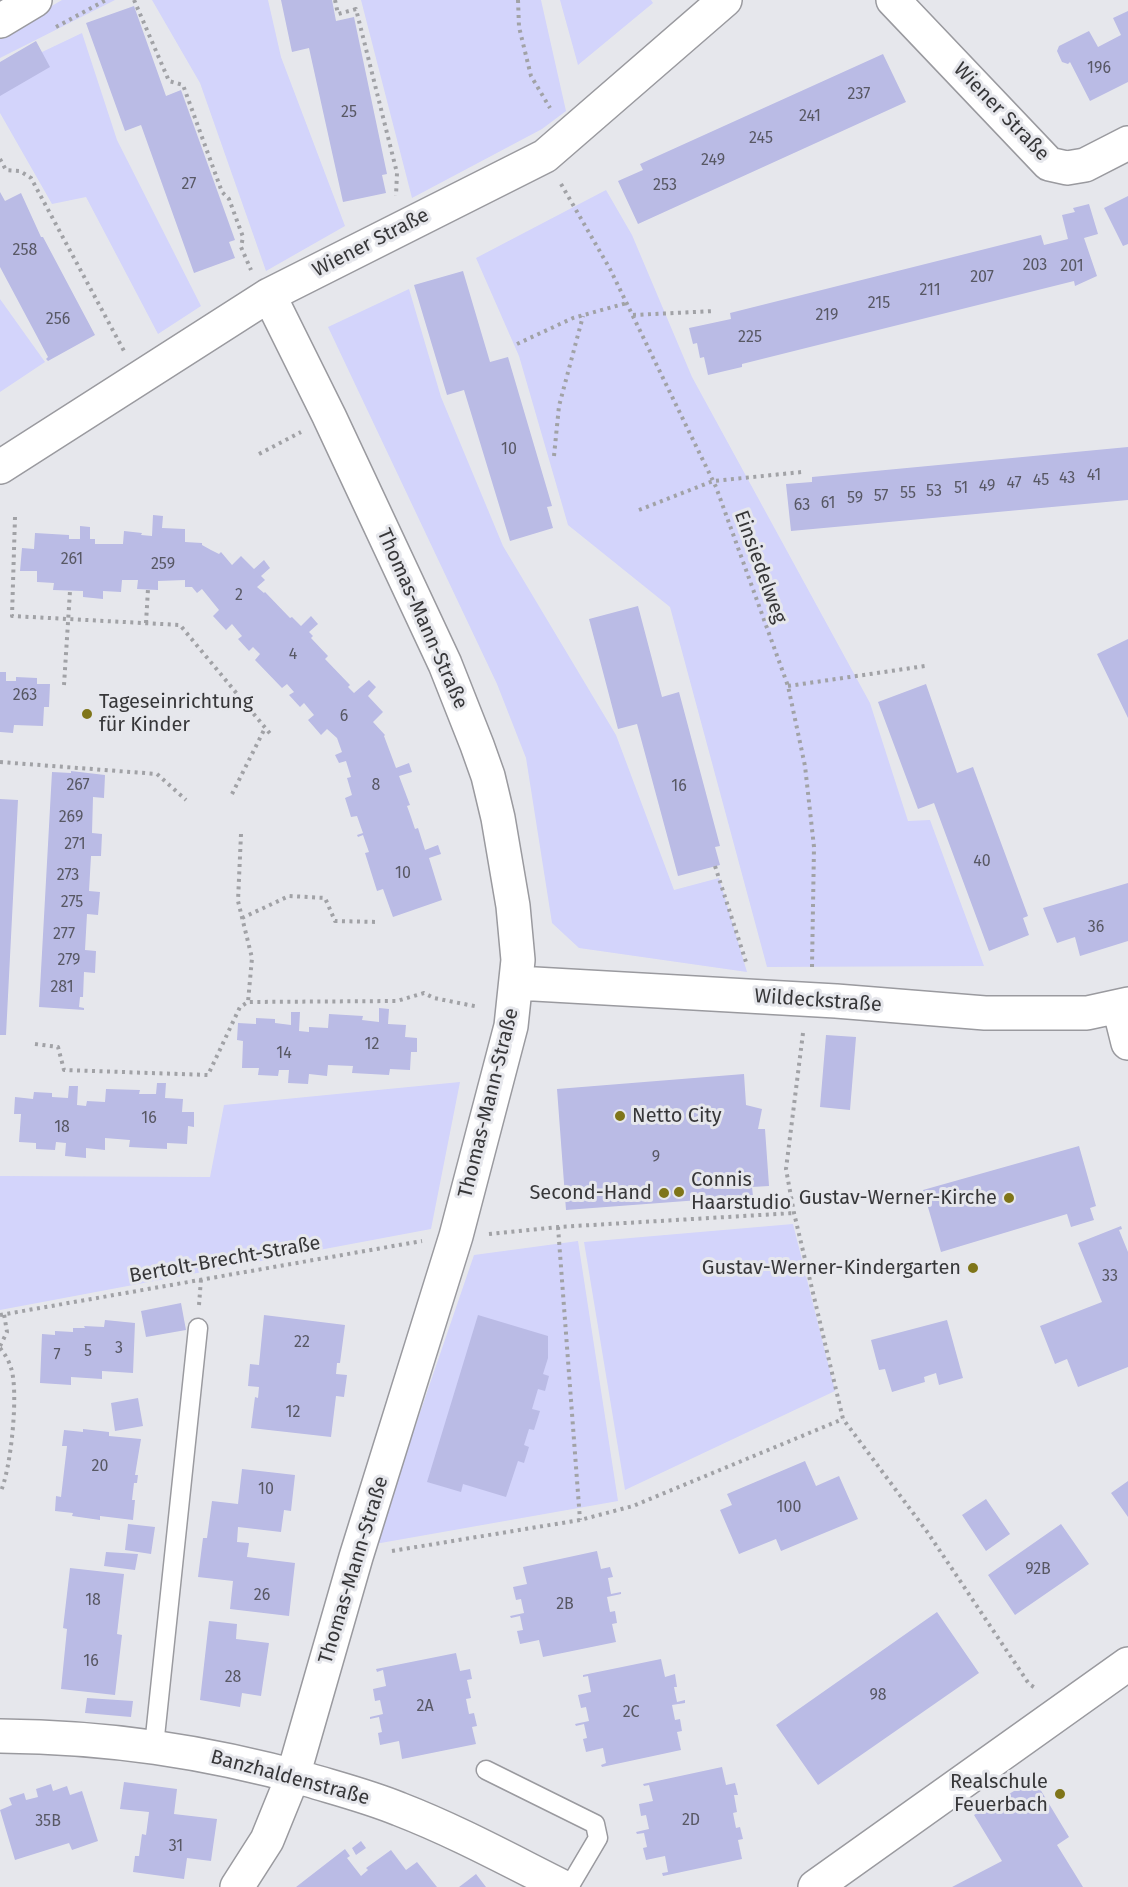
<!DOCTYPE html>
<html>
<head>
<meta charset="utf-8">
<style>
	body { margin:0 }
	canvas { display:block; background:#e6e7ec }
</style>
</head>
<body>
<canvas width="1128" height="1887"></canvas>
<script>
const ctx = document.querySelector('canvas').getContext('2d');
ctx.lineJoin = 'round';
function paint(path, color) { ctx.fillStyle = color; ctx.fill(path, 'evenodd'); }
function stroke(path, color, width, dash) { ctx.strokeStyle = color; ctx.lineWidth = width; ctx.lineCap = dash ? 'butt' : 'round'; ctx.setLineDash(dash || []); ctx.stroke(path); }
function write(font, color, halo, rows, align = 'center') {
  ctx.font = font + ' "Fira Sans",sans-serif'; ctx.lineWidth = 6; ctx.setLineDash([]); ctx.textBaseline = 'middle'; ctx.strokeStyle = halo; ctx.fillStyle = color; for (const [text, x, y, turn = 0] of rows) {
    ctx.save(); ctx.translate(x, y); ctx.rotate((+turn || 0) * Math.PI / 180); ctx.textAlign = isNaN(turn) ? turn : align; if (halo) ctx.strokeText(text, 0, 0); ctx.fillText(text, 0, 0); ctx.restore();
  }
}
paint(new Path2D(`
	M62 0H115L0 58V36Z
	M152 0H268L281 57 345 226 266 271 200 83Z
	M361 0H541L566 111 542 129 412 198Z
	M560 0H651L653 3 578 65Z
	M82 33 117 140 201 306 158 334 86 197 52 204 0 113V72Z
	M606 190 632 235 692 377 870 703 908 821 930 820 984 966 767 967 670 607 568 525 519 356 476 258Z
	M409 289 441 397 503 546 616 735 674 890 719 878 747 972 579 948 552 923 526 758 497 684 328 327Z
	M0 299 45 362 0 392Z
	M460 1082 431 1229 0 1310V1176L210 1177 224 1105Z
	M793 1224 835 1391 625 1490 584 1242Z
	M578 1241 618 1501 375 1544 474 1255Z`), '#d3d4fb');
paint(new Path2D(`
	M281 0H332L336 21 354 17 387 174 382 175 386 193 343 202 309 48 292 52Z
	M134 6 166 96 181 90 235 240 229 242 235 258 194 273 141 125 125 131 86 23Z
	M1128 11V82L1090 101 1070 62 1068 64 1062 62 1057 51 1059 46 1089 31 1098 47 1121 35 1113 18Z
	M36 41 50 67 0 96V62Z
	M883 54 906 102 638 224 618 181 643 170 640 164Z
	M0 192 5 201 21 193 41 237H43L95 335 48 361 46 359 48 357 0 267Z
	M1128 196V244L1123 246 1104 208Z
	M1089 204 1098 234 1084 238 1097 276 1075 286 1074 281 742 364V367L708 375 704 357 700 358 697 343 693 344 689 328 731 319 730 313 1041 235 1044 245 1068 239 1062 215 1075 212 1073 208Z
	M463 271 490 362 508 357 552 506 547 507 553 528 510 541 464 390 447 395 414 285Z
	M1128 447V500L791 531 786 484 812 482V477Z
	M153 515 163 516 162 528 185 529V542L202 543V545L211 550 219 554 221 552 232 565 241 556 254 569 264 560 270 568 261 576 265 580 257 587 264 593 265 592 290 618 292 617 301 626 311 616 318 624 309 632 313 636 311 638 328 656 325 659 350 685 348 687 354 693 369 680 376 687 368 696 383 712 373 722 385 735 384 736 396 768 409 763 412 772 399 776 410 805 407 806 411 817 415 829 418 828 425 850 438 845 441 854 429 858 442 900 393 917 383 889 377 891 365 853 369 852 363 835 358 837 357 835 363 833 357 816 351 817 345 798 352 795 347 778 351 777 346 761 339 763 335 755 342 752 337 738 327 729 321 735 308 720 314 715 304 703 300 707 289 695 294 692 287 684 282 688 255 660 260 654 253 647 249 651 238 639 242 636 232 624 226 630 213 616 219 610 202 589 197 593 192 587H185V580L158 581V590L137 589 138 580H122L121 592 103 591V599L83 597V591L53 590 54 583 37 582V571H20L22 548 34 549 35 533 69 535V539H80V526L90 527V539H95V544H123L124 531 142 533 141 535 152 536Z
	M638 606 662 697 679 692 720 846 715 847 720 865 678 876 637 724 618 729 589 619Z
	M1128 639V718L1097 654Z
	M0 672H6V681H16V677L37 678V684H50L49 707H44L43 726 14 725 13 733 0 732Z
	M926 684 957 773 973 767 1028 916 1023 918 1029 935 989 951 934 803 918 809 878 702Z
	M71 771 105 775 104 798 93 797 92 833 102 834 101 856H91L89 891 100 892 98 915 87 914 85 950 96 951 95 973 84 972 83 997H80L79 1007 84 1008V1010L39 1007 52 772 71 773Z
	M0 799 18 800 6 1035H0Z
	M1128 883V941L1080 956 1075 937 1057 943 1043 908Z
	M379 1008 389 1009 388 1024 406 1025 405 1037 417 1038V1052H411L410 1070 390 1069 389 1075 352 1073 353 1066 328 1065 327 1076 309 1074 308 1084 288 1083 289 1070H279L278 1076 258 1075 259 1068H242L243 1041 237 1040 238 1023 256 1024V1018L275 1019V1023L291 1025V1012H300L299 1031 309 1032V1027L328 1028 329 1014 363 1016 362 1020 379 1022Z
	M826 1035 856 1037 850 1110 820 1107Z
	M744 1074 746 1105 762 1109 758 1129H765L769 1186 752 1187 753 1196 566 1210 557 1089Z
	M157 1083H166L165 1098 183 1099 182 1112H194V1127L188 1126 187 1144 167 1143V1149L129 1147 130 1140 105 1138V1150L86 1148V1158L65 1156 66 1143 56 1142 55 1150 36 1149V1143L19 1142 21 1114H14L15 1097 33 1099 34 1092 52 1093V1097L68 1098 69 1086H78L77 1105 86 1106 87 1101 105 1102 106 1089 140 1090 139 1094H156Z
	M1079 1146 1096 1206 1090 1208 1094 1220 1071 1227 1067 1214 941 1252 923 1190Z
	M1121 1226 1122 1229 1119 1230 1128 1252V1367L1078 1387 1067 1359 1055 1364 1040 1326 1102 1302 1078 1243Z
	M181 1303 186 1330 146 1337 141 1311Z
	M264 1315 345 1325 340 1363H337L336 1374 347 1375 344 1397 336 1396 331 1437 251 1428 255 1397 258 1398 259 1387 248 1386 250 1364 259 1365Z
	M478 1315 548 1336V1358L543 1374 549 1376 545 1391 538 1389 532 1409 540 1411 534 1430 529 1429 524 1445 529 1447 524 1463 518 1461 506 1497 463 1484 461 1492 427 1482Z
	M105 1320 135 1323 133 1373 102 1371V1379L71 1377V1385L40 1383 42 1334 55 1335V1331L73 1332V1328H85L84 1326 104 1327Z
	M947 1320 963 1378 939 1385 936 1373 924 1377 925 1382 892 1392 885 1369 879 1370 871 1340Z
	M138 1398 143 1426 115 1431 111 1403Z
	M83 1429 109 1432V1436L141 1439 135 1475H138L137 1483H134L132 1500H135L133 1520 100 1516V1520L72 1516 73 1513 55 1511 56 1496 61 1497 67 1446H62L64 1430 83 1432Z
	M805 1461 816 1486 839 1476 858 1519 781 1551 776 1539 739 1554 720 1510 732 1505 727 1494Z
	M242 1469 295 1475 291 1511 284 1510 281 1532 238 1527 237 1542 249 1543 247 1557 295 1563 289 1616 230 1609 233 1581 198 1577 203 1538H207L212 1501 238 1504Z
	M1128 1481V1517L1111 1493Z
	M986 1499 1010 1534 986 1551 962 1515Z
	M128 1524 155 1527 151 1554 125 1550Z
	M1061 1524 1089 1564 1015 1615 988 1575Z
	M597 1551 601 1569 610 1567 613 1577 608 1578 611 1594 621 1592V1594L607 1597 610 1612 615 1611 617 1623 612 1624 616 1642 543 1657 539 1640 520 1644 517 1631 523 1630 520 1616 511 1618 510 1616 524 1613 521 1599 516 1600 513 1587 527 1584 523 1567Z
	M106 1552 138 1554 135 1570 104 1566Z
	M70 1568 124 1574 117 1634 122 1635 115 1695 61 1689 67 1629 63 1628Z
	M937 1612 979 1673 818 1785 776 1725Z
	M209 1621 237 1624 236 1639 269 1643 261 1696 242 1693 240 1707 200 1700Z
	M456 1653 460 1671 470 1669 472 1679 467 1680 471 1698 466 1699 469 1714 474 1713 477 1726 472 1727 476 1744 402 1759 399 1741 380 1745 378 1733 382 1732 379 1717 370 1719V1717L383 1714 380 1700 375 1701 373 1689 386 1686 383 1670 377 1672 376 1669Z
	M661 1659 665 1677 675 1674 677 1687H674L677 1702 685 1700V1703L672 1705 675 1720 680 1719 682 1731 677 1732 681 1750 602 1767 601 1765 606 1763 603 1748 586 1752 583 1739 587 1738 584 1724 576 1726 575 1724 589 1721 586 1707 581 1708 578 1695 591 1692 588 1676 583 1677V1675Z
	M87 1698 133 1701 131 1717 85 1713Z
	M722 1767 726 1785 735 1783 738 1795H734L737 1812 733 1813 736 1828 740 1827 743 1839 738 1840 742 1859 663 1876 662 1873 668 1872 665 1856 646 1860 643 1848 647 1847 644 1833 637 1834 636 1832 649 1829 646 1815 641 1816 639 1804 653 1801 649 1785 644 1786 643 1784Z
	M1034 1779 1069 1837 1057 1845 1083 1887H952L1002 1861 974 1815Z
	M124 1782 177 1789 174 1814 217 1819 211 1861 187 1858 184 1879 133 1872 135 1856H139L142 1834 146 1835 149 1812 120 1809Z
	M51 1784 53 1791 67 1786 70 1795 82 1791 98 1841 72 1850 69 1843 15 1860 0 1810 12 1805 9 1798 24 1793 26 1800 38 1797 36 1789Z
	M361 1841 366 1848 356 1855 352 1848Z
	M345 1849 350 1856 347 1858 361 1876 368 1870 366 1868 391 1850 406 1870 417 1862 437 1887H296Z
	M476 1874 486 1887H459L467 1881Z`), '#babbe5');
const service = new Path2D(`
	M154 1746 198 1328
	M486 1770 595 1824 598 1838 569 1887`);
const minor = new Path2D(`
	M893 0 1049 164 1067 168 1085 165 1128 143
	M0 21 35 0
	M0 467 269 295 545 156 725 0
	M517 983 836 1001 985 1013H1087L1128 1004
	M1119 1007 1128 1043
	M0 1736C108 1737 204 1751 309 1780 339 1789 370 1797 399 1809 456 1831 509 1860 563 1887
	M237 1887 267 1840 293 1776 356 1557 456 1236 511 1026 518 960 513 906 498 818 488 776 477 745 445 664 329 416 269 295
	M815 1887 1128 1664`);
stroke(service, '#9a9a9f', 21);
stroke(minor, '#9a9a9f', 36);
stroke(new Path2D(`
	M134 0 169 81 183 85 222 192 229 199 243 237 241 247 251 270
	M335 0 338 14 356 9 397 173 396 196
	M518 0 519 27 531 76 550 108
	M56 27 106 0
	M0 159 6 170 20 171 31 178 124 351
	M561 184 610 269 716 487 788 686 805 766 814 847 812 967
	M633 315 715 311
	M517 344 573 318 627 303
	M259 454 301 432
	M554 456 559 406 583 316
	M639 510 713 481 802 472
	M15 517 12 616 180 625 272 736
	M146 623 148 589
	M64 685 70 591
	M788 686 925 666
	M0 762 157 774 186 800
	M232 794 265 728
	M241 834 238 901 252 958 248 1002
	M715 866 746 962
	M242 918 289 896 325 898 335 921 378 922
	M803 1033 786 1169 794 1213 843 1419 928 1533 1029 1684 1037 1689
	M35 1044 58 1047 64 1070 208 1075 240 1007 248 1002 397 1001 424 993 434 998 479 1007
	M558 1227 580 1520
	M489 1234 558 1227 794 1213
	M199 1305 201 1279
	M0 1315 422 1241
	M0 1346 7 1332 4 1314
	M0 1348C5 1354 9 1361 11 1368 19 1391 11 1471 0 1493
	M392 1551 580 1520 633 1506 843 1419`), '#a1a2a6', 4, [3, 4.5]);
stroke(service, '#fff', 18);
stroke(minor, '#fff', 33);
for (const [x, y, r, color] of [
	[87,714,6,"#7f7519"],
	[620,1116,6,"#7f7519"],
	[679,1192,6,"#7f7519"],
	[664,1193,6,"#7f7519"],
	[1009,1198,6,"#7f7519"],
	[973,1268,6,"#7f7519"],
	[1060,1794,6,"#7f7519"]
]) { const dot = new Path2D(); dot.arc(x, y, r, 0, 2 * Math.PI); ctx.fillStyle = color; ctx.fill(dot); stroke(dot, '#e6e7ec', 2); }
write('16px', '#585864', null, [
	["196",1099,69],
	["237",859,95],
	["25",349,113],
	["241",810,117],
	["245",761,139],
	["249",713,161],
	["27",189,185],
	["253",665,186],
	["258",25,251],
	["203",1035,266],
	["201",1072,267],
	["207",982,278],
	["211",930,291],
	["215",879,304],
	["219",827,316],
	["256",58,320],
	["225",750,338],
	["10",509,450],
	["41",1094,476],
	["43",1067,479],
	["45",1041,481],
	["47",1014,484],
	["49",987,487],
	["51",961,489],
	["53",934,492],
	["55",908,494],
	["57",881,497],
	["59",855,499],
	["61",828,504],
	["63",802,506],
	["261",72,560],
	["259",163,565],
	["2",239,596],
	["4",293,655],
	["263",25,696],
	["6",344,717],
	["267",78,786],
	["8",376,786],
	["16",679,787],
	["269",71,818],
	["271",75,845],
	["40",982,862],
	["10",403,874],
	["273",68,876],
	["275",72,903],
	["36",1096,928],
	["277",64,935],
	["279",69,961],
	["281",62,988],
	["12",372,1045],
	["14",284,1054],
	["16",149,1119],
	["18",62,1128],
	["9",656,1158],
	["33",1110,1277],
	["22",302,1343],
	["3",119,1349],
	["5",88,1352],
	["7",57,1356],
	["12",293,1413],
	["20",100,1467],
	["10",266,1490],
	["100",789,1508],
	["92B",1038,1570],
	["26",262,1596],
	["18",93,1601],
	["2B",565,1605],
	["16",91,1662],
	["28",233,1678],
	["98",878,1696],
	["2A",425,1707],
	["2C",631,1713],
	["2D",691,1821],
	["35B",48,1822],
	["31",176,1847]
]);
write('20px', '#373739', '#e6e7ec', [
	["Wiener Straße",1001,112,46],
	["Wiener Straße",371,243,-27],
	["Einsiedelweg",760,567,70],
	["Thomas-Mann-Straße",422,619,66],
	["Wildeckstraße",818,1001,4],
	["Thomas-Mann-Straße",489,1103,-76],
	["Bertolt-Brecht-Straße",225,1260,-10],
	["Thomas-Mann-Straße",354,1570,-73],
	["Banzhaldenstraße",290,1778,15]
]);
write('20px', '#373739', '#e6e7ec', [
	["Tageseinrichtung",99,702,"left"],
	["für Kinder",99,725,"left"],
	["Netto City",632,1116,"left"],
	["Connis",691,1180,"left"],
	["Haarstudio",691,1203,"left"],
	["Second-Hand",652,1193],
	["Gustav-Werner-Kirche",997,1198],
	["Gustav-Werner-Kindergarten",961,1268],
	["Realschule",1048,1782],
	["Feuerbach",1048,1805]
], 'right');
</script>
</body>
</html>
